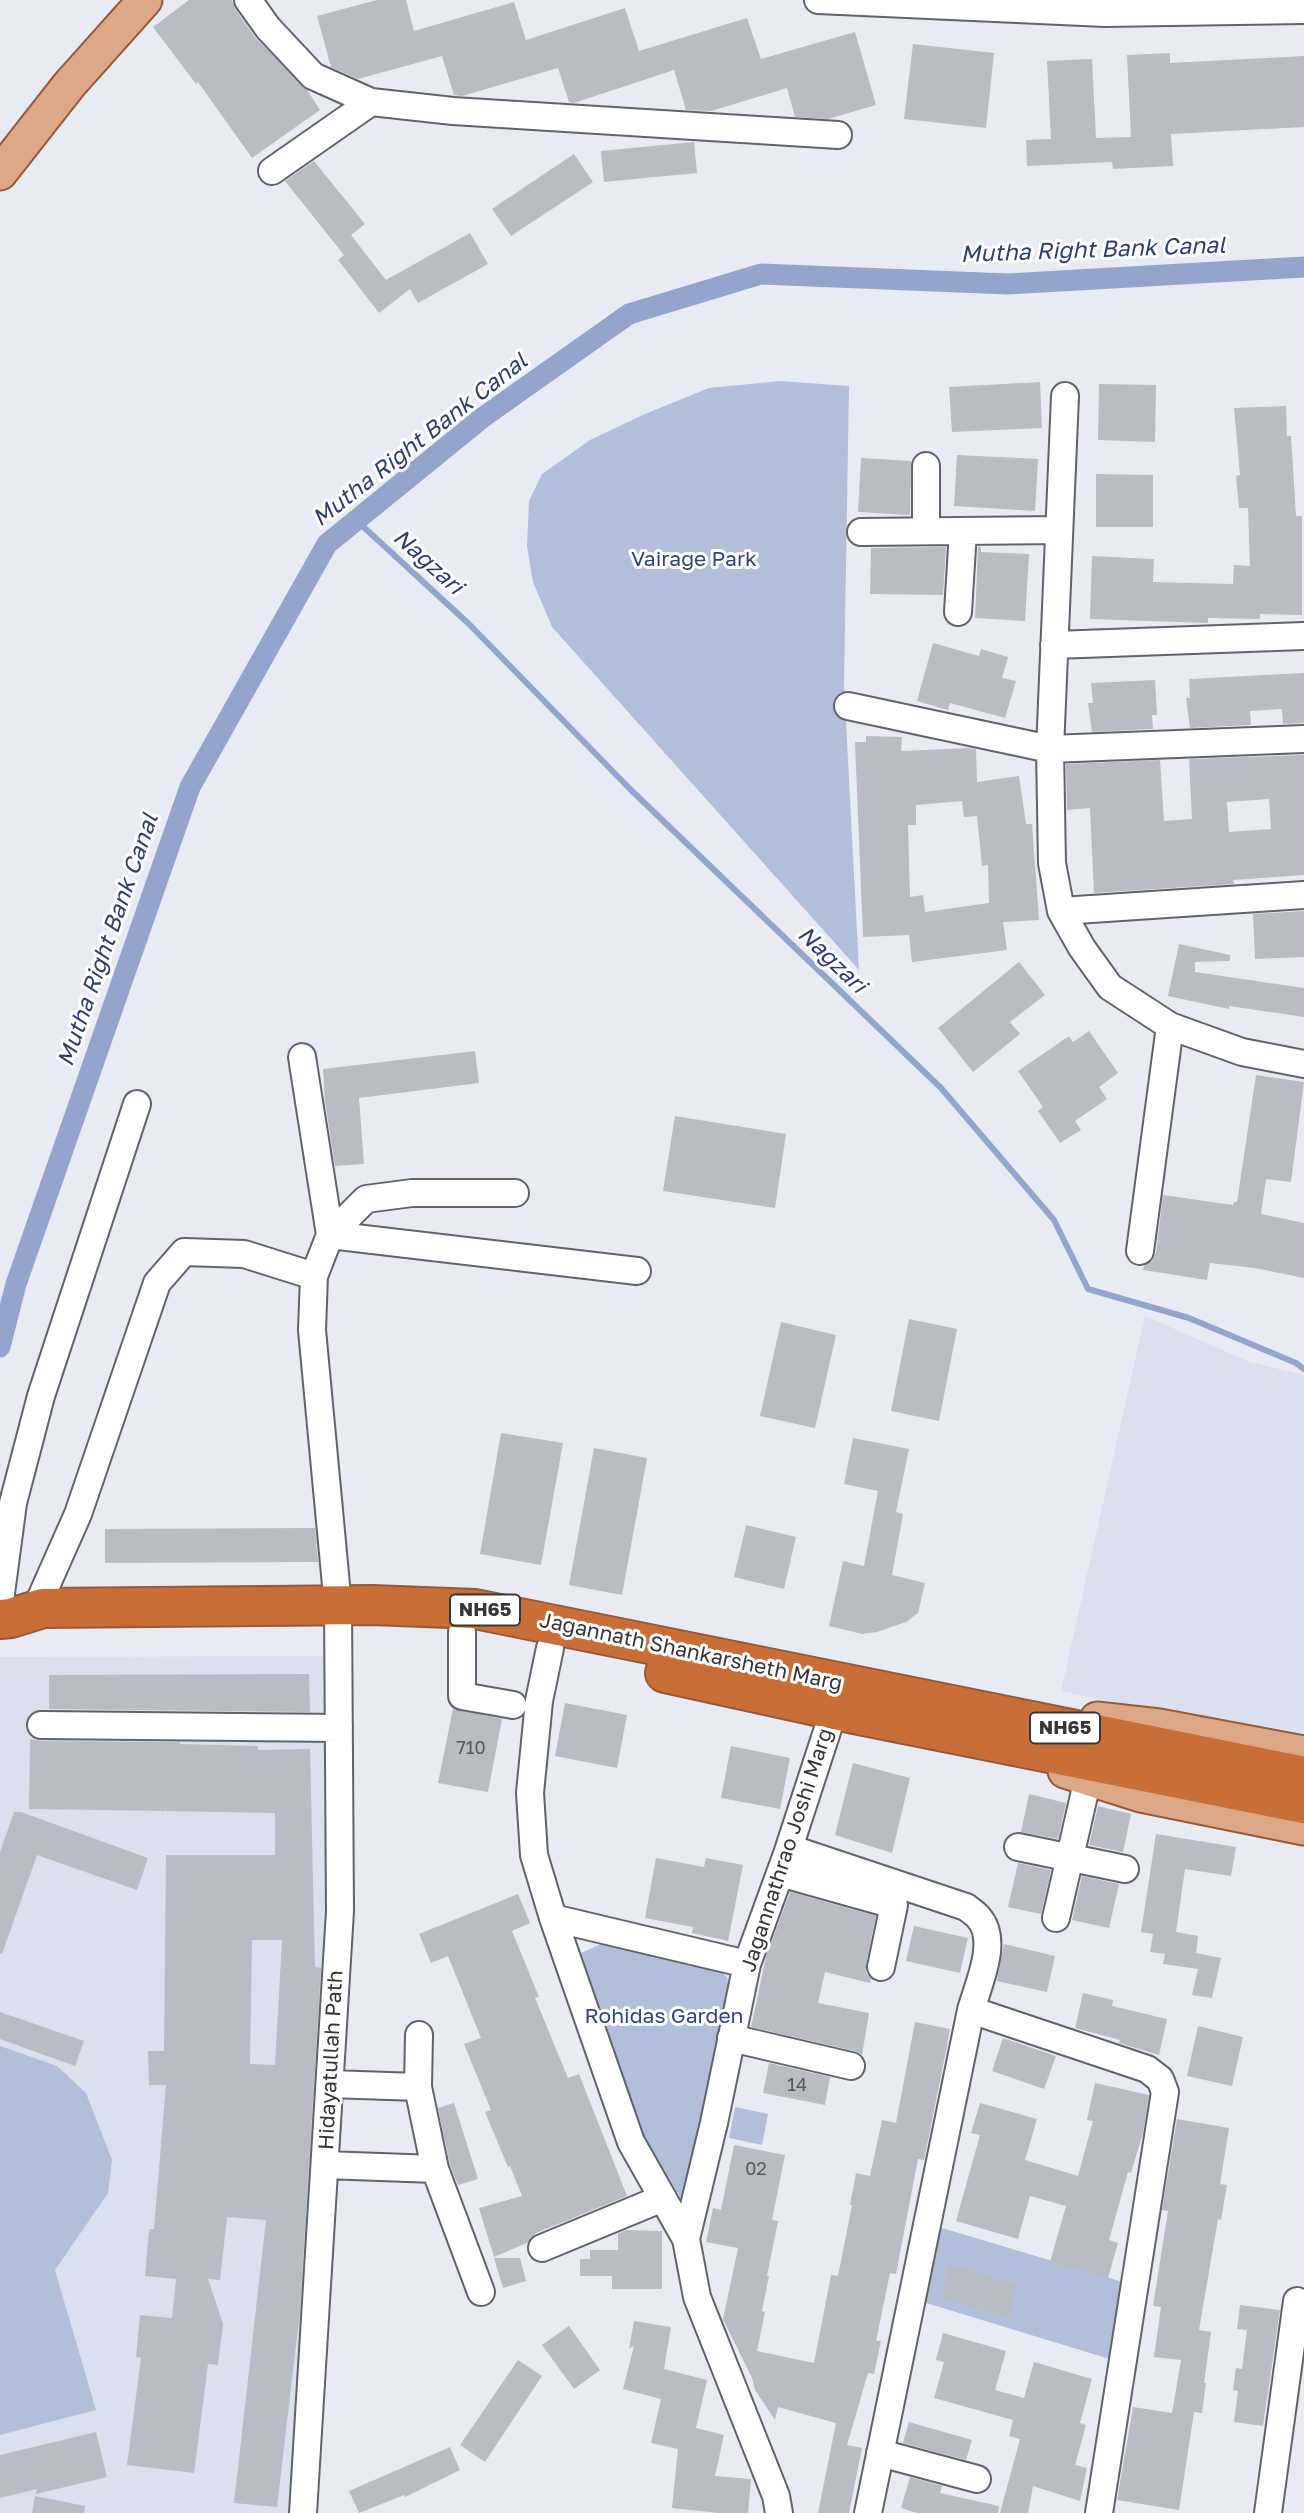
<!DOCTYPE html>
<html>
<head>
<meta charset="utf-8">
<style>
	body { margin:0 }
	canvas { display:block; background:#e8ebf3 }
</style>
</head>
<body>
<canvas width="1304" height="2513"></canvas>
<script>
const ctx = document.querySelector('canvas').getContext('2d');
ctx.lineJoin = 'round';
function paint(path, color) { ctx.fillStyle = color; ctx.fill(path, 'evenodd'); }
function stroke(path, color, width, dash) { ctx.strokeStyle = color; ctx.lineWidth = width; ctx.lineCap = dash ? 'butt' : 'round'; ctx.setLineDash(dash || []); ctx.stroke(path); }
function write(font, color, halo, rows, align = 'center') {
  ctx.font = font + ' "Golos Text",sans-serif'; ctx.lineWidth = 6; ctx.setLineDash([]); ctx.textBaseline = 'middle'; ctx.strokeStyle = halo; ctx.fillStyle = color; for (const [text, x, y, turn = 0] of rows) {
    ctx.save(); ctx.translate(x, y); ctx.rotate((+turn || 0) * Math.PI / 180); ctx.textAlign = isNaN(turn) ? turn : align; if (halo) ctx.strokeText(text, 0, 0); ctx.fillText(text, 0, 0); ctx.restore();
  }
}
paint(new Path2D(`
	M1145 1316 1250 1362 1304 1375V1741L1061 1691Z
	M323 1656 326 1942 289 2513H0V1657Z`), '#dae0ee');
paint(new Path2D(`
	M780 381 849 386 844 684 859 970 552 627 533 582 527 546 529 501 542 474 590 440 645 414 709 388Z
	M603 1943 716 1967 727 1977 729 1987 705 2119 685 2205 642 2133 581 1953Z
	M0 2046 57 2066 86 2093 112 2160 108 2193 55 2270 96 2410 0 2435Z
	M735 2107 768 2114 762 2145 729 2138Z
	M932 2225 1126 2283 1113 2360 923 2302Z`), '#b3bfda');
stroke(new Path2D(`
	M356 520 469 624 630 789 941 1088 1054 1220 1088 1289 1189 1318 1296 1363 1304 1369`), '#94a4ca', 6);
stroke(new Path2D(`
	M0 1347 16 1284 190 787 327 544 482 418 629 314 761 274 1008 284 1304 267`), '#94a4ca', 21);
paint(new Path2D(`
	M189 0H232L235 9 255 37 307 90 320 110 252 158 198 82 196 84 153 27Z
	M377 0H406L414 31 514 2 526 40 625 8 639 51 747 18 761 59 855 32 876 105 828 119 795 117 787 88 711 111 686 110 674 70 574 103 569 102 558 68 462 96 454 95 442 56 358 79 331 67 317 16Z
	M913 44 994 53 986 128 904 119Z
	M1170 53V63L1304 56V127L1171 134 1173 166 1113 169 1112 162 1027 166 1026 140 1051 139 1047 61 1092 59 1096 138 1131 137 1127 55Z
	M694 142 697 173 604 182 601 151Z
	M574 154 593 182 511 236 492 209Z
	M314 161 365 224 351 235 386 280 470 233 488 264 418 303 410 289 379 313 338 260 344 255 285 181Z
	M1040 382 1042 428 952 432 949 387Z
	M1099 384 1156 385 1155 442 1098 440Z
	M1286 406 1287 436H1291L1296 516H1302V615L1260 614V619L1208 618V623L1090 619 1092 556 1154 559 1153 582 1233 584 1234 565 1250 566 1248 508H1239L1236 476 1240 475 1234 408Z
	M957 455 1038 459 1035 511 954 506Z
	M861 458 911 461 910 515 858 512Z
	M1096 474 1153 475V527H1096Z
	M946 547 943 595 870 594 871 548Z
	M978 547H981V552L1029 554 1025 621 975 618Z
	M933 643 979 656 981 649 1008 657 1002 678 1016 681 1005 718 950 703 948 710 917 701Z
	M1304 673V723L1283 724 1282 709H1280L1250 711 1251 725 1190 728 1186 698H1190L1189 679Z
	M1155 680 1157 715H1152L1153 729 1092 732 1088 703H1093L1091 683Z
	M866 736 902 737 901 751 968 748 976 749 977 782 1019 776 1026 824H1032L1039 920 1003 922 1007 950 912 962 909 935 863 937 855 742H866ZM962 801 964 817 977 816 982 866 988 865 989 903 925 912 923 895 910 897 908 825H916V805Z
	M1304 755V875L1233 880 1234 884 1094 893 1090 808 1067 810 1066 764 1160 760 1164 821 1192 819 1189 759ZM1269 799 1271 829 1229 832 1227 802Z
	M1304 911V957L1255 959 1253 914Z
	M1179 944 1230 955V961L1195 962V972L1304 988V1017L1229 1006V1009L1168 996Z
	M1019 962 1045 995 1010 1022 1020 1034 973 1072 938 1028Z
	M1089 1031 1118 1073 1099 1087 1107 1099 1075 1121 1081 1130 1060 1143 1038 1111 1043 1107 1018 1071 1069 1036 1073 1042Z
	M475 1051 479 1083 359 1098 364 1164 335 1166 325 1101 323 1069Z
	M1256 1075 1304 1082 1291 1182 1266 1179 1261 1214 1304 1223V1278L1255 1268 1210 1263 1207 1280 1143 1270 1144 1266 1152 1261 1156 1253 1163 1195 1233 1205 1234 1202H1237Z
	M675 1116 786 1134 775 1208 663 1191Z
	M909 1319 957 1329 939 1421 891 1411Z
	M781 1322 836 1335 815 1428 760 1416Z
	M501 1433 563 1443 541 1565 480 1554Z
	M853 1438 909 1449 896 1512 903 1514 892 1575 925 1583 918 1613 906 1622 877 1632 862 1634 829 1626 843 1561 864 1566 878 1491 844 1484Z
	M594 1448 647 1458 622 1595 569 1585Z
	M746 1525 796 1537 784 1589 734 1577Z
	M315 1528 318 1562 105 1563V1529Z
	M309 1674 310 1712 49 1709V1675Z
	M565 1703 627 1715 617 1768 555 1756Z
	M453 1709 502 1719 488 1792 438 1783Z
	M30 1739 41 1741 180 1742V1744L258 1746V1750L310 1749 315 1967 321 1968 300 2311 277 2507 234 2503 266 2220 227 2217 220 2280 208 2279 223 2324 218 2365 208 2364 194 2473 127 2465 141 2358 136 2357 140 2315 172 2318 176 2279 145 2276 149 2229H154L166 2085H149L148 2051H164L166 1855H275V1813L166 1811V1808L165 1811 29 1809ZM252 1940H282L275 2065 250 2064Z
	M731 1746 790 1758 780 1809 721 1798Z
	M853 1763 910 1778 892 1853 835 1835Z
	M1029 1794 1066 1803 1058 1839 1021 1832Z
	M1098 1806 1131 1814 1123 1852 1089 1845Z
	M14 1812H21L148 1858 137 1890 37 1855 2 1954 0 1953V1852Z
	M1156 1834 1236 1847 1231 1876 1185 1869 1176 1932 1198 1936 1196 1953 1221 1958 1212 1998 1192 1995 1198 1969 1163 1964 1165 1954 1150 1952 1153 1934 1141 1932Z
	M656 1858 704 1867 706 1858 743 1865 728 1941 692 1933 693 1927 645 1918Z
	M1018 1863 1051 1870 1041 1914 1008 1907Z
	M1082 1876 1119 1884 1109 1928 1072 1920Z
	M790 1892 876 1916 866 1964V1973L871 1979 870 1983 825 1972 818 2003 869 2013 862 2055 855 2051 751 2027 766 1957Z
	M518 1894 530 1923 512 1931 539 1997 535 1998 568 2078 579 2074 627 2196 536 2233 527 2243 494 2257 479 2208 522 2196 510 2166 508 2167 485 2112 491 2110 464 2044 481 2038 448 1956 431 1963 419 1934Z
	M914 1926 968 1938 960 1973 906 1961Z
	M1004 1944 1055 1956 1047 1992 997 1981Z
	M1083 1993 1113 2000 1112 2006 1167 2019 1159 2055 1119 2043 1120 2040 1075 2028Z
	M0 2012 84 2041 75 2066 0 2039Z
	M915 2022 950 2029 945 2056 924 2160 918 2159 896 2274 890 2273 876 2341H881L874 2374 868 2373 847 2445 862 2448 849 2513H818L836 2423 778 2407 775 2420 755 2390 752 2378 723 2319 738 2248 706 2242 713 2208 721 2210 734 2145 785 2155 772 2220 778 2221 767 2276H769L762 2311 765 2312 757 2351 814 2363 831 2275 838 2276 852 2205H850L856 2173 870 2176 882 2120 896 2123Z
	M1198 2026 1243 2037 1232 2086 1187 2076Z
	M1003 2038 1056 2056 1044 2089 992 2071Z
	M769 2063 830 2077 825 2105 763 2093Z
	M1095 2083 1149 2095 1143 2133 1131 2173 1128 2172 1109 2240 1118 2243 1108 2278 1050 2262 1066 2206 1030 2196 1018 2239 956 2221 980 2135 971 2133 980 2103 1037 2119 1025 2160 1078 2176 1093 2121 1087 2120Z
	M454 2103 478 2179 458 2185 450 2165 438 2108Z
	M1177 2119 1229 2128 1220 2184 1227 2185 1221 2220 1218 2219 1199 2330 1211 2332 1204 2383H1206L1202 2413 1194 2412 1179 2510 1117 2500 1133 2407 1172 2413 1181 2360 1154 2357 1161 2307 1153 2306 1168 2211 1162 2210Z
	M626 2230 662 2231V2289H612V2276H580V2259H590V2250H618V2234Z
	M494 2258H520L526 2281 503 2288Z
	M949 2265 1017 2284 1009 2318 941 2298Z
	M1240 2305 1280 2310 1263 2426 1234 2422 1238 2391 1233 2390 1236 2368 1242 2369 1247 2330 1237 2329Z
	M634 2321 671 2327 664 2369 707 2380 696 2428 724 2435 715 2476 751 2479 748 2513H719L672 2508 678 2449 651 2443 661 2399 623 2389 634 2346 629 2349Z
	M569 2326 600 2370 574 2389 542 2345Z
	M943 2333 1006 2351 995 2390 1024 2398 1034 2362 1092 2379 1080 2423 1086 2425 1075 2465 1087 2468 1080 2501 1033 2486 1028 2513H1000L1020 2439 1009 2436 1013 2420 934 2398 944 2362 936 2360Z
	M518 2360 542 2376 485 2462 460 2445Z
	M909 2422 972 2440 966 2460 903 2443Z
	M96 2432 107 2477 36 2494 37 2489 0 2498V2455Z
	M450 2447 460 2470 405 2497 404 2495 359 2513 349 2491Z
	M910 2477 942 2486 940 2493 999 2506 998 2513H917L901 2508Z
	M35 2496 85 2506 84 2513H32Z`), '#b8bcc4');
const minor = new Path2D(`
	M248 0 268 28 313 76 371 102 453 111 838 135
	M818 0 1105 13 1304 10
	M272 171 371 102
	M1065 396 1050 749 1052 863 1061 911 1082 948 1110 987 1170 1026 1242 1052 1304 1064
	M926 466V531
	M861 532 1059 530
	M958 612 963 531
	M1054 645 1304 636
	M848 706 1050 749 1304 739
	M1061 911 1304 895
	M302 1057 330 1235 637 1271
	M1140 1251 1170 1026
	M0 1601 13 1503 41 1396 137 1104
	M35 1611 78 1514 157 1283 184 1252 244 1254 314 1276
	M462 1632V1696L513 1705
	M550 1648 539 1701 530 1793 534 1855 553 1918 631 2142 686 2239
	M41 1725 339 1728
	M1018 1847 1125 1869
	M789 1848 966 1907C970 1910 976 1914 979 1918 999 1941 978 1985 971 2010L868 2513
	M780 1873 894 1905 881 1967
	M553 1918 747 1964
	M1056 1918 1088 1778
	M971 2010 1147 2069 1160 2079 1165 2092 1099 2513
	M419 2035 418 2087 435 2169 481 2292
	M731 2038 851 2066
	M330 2084 418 2087
	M325 2165 435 2169
	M542 2248 663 2198
	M880 2453 977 2479
	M303 2513 340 1911 338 1606 312 1330 314 1276 330 1235 366 1199 412 1193H515
	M779 2513 776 2496 697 2297 686 2239 714 2123 747 1964 787 1854 834 1710
	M1268 2513 1297 2301`);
const major = new Path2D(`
	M0 173 69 85 145 0
	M1097 1719 1159 1726 1304 1753
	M1065 1771 1141 1795 1304 1828`);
const highway = new Path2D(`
	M0 1619 11 1618 43 1608 372 1605 475 1609 1304 1776
	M665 1673 834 1710 1304 1804`);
stroke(minor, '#60636a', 30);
stroke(major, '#945a39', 37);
stroke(highway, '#945a39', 42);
stroke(minor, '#fff', 26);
stroke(major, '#dea888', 33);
stroke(highway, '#c86e39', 38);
write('18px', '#55585c', null, [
	["710",471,1748],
	["14",797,2085],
	["02",756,2169]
]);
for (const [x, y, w] of [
	[485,1610,70],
	[1065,1728,70]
]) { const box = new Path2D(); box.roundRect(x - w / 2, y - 15.5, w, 31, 5); ctx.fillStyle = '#fff'; ctx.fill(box); stroke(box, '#343639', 2); }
write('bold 19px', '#343639', null, [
	["NH65",485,1610],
	["NH65",1065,1728]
]);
write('21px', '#314576', '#fff', [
	["Vairage Park",694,559],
	["Rohidas Garden",664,2016]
]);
write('21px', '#343639', '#fff', [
	["Jagannath Shankarsheth Marg",691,1652,12],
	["Jagannathrao Joshi Marg",787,1850,-72],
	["Hidayatullah Path",331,2060,-87]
]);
write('italic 23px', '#2d3f70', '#fff', [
	["Mutha Right Bank Canal",1093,250,-2],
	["Mutha Right Bank Canal",420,440,-38],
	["Nagzari",428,562,42],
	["Mutha Right Bank Canal",108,940,-71],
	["Nagzari",832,960,44]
]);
</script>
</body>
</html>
